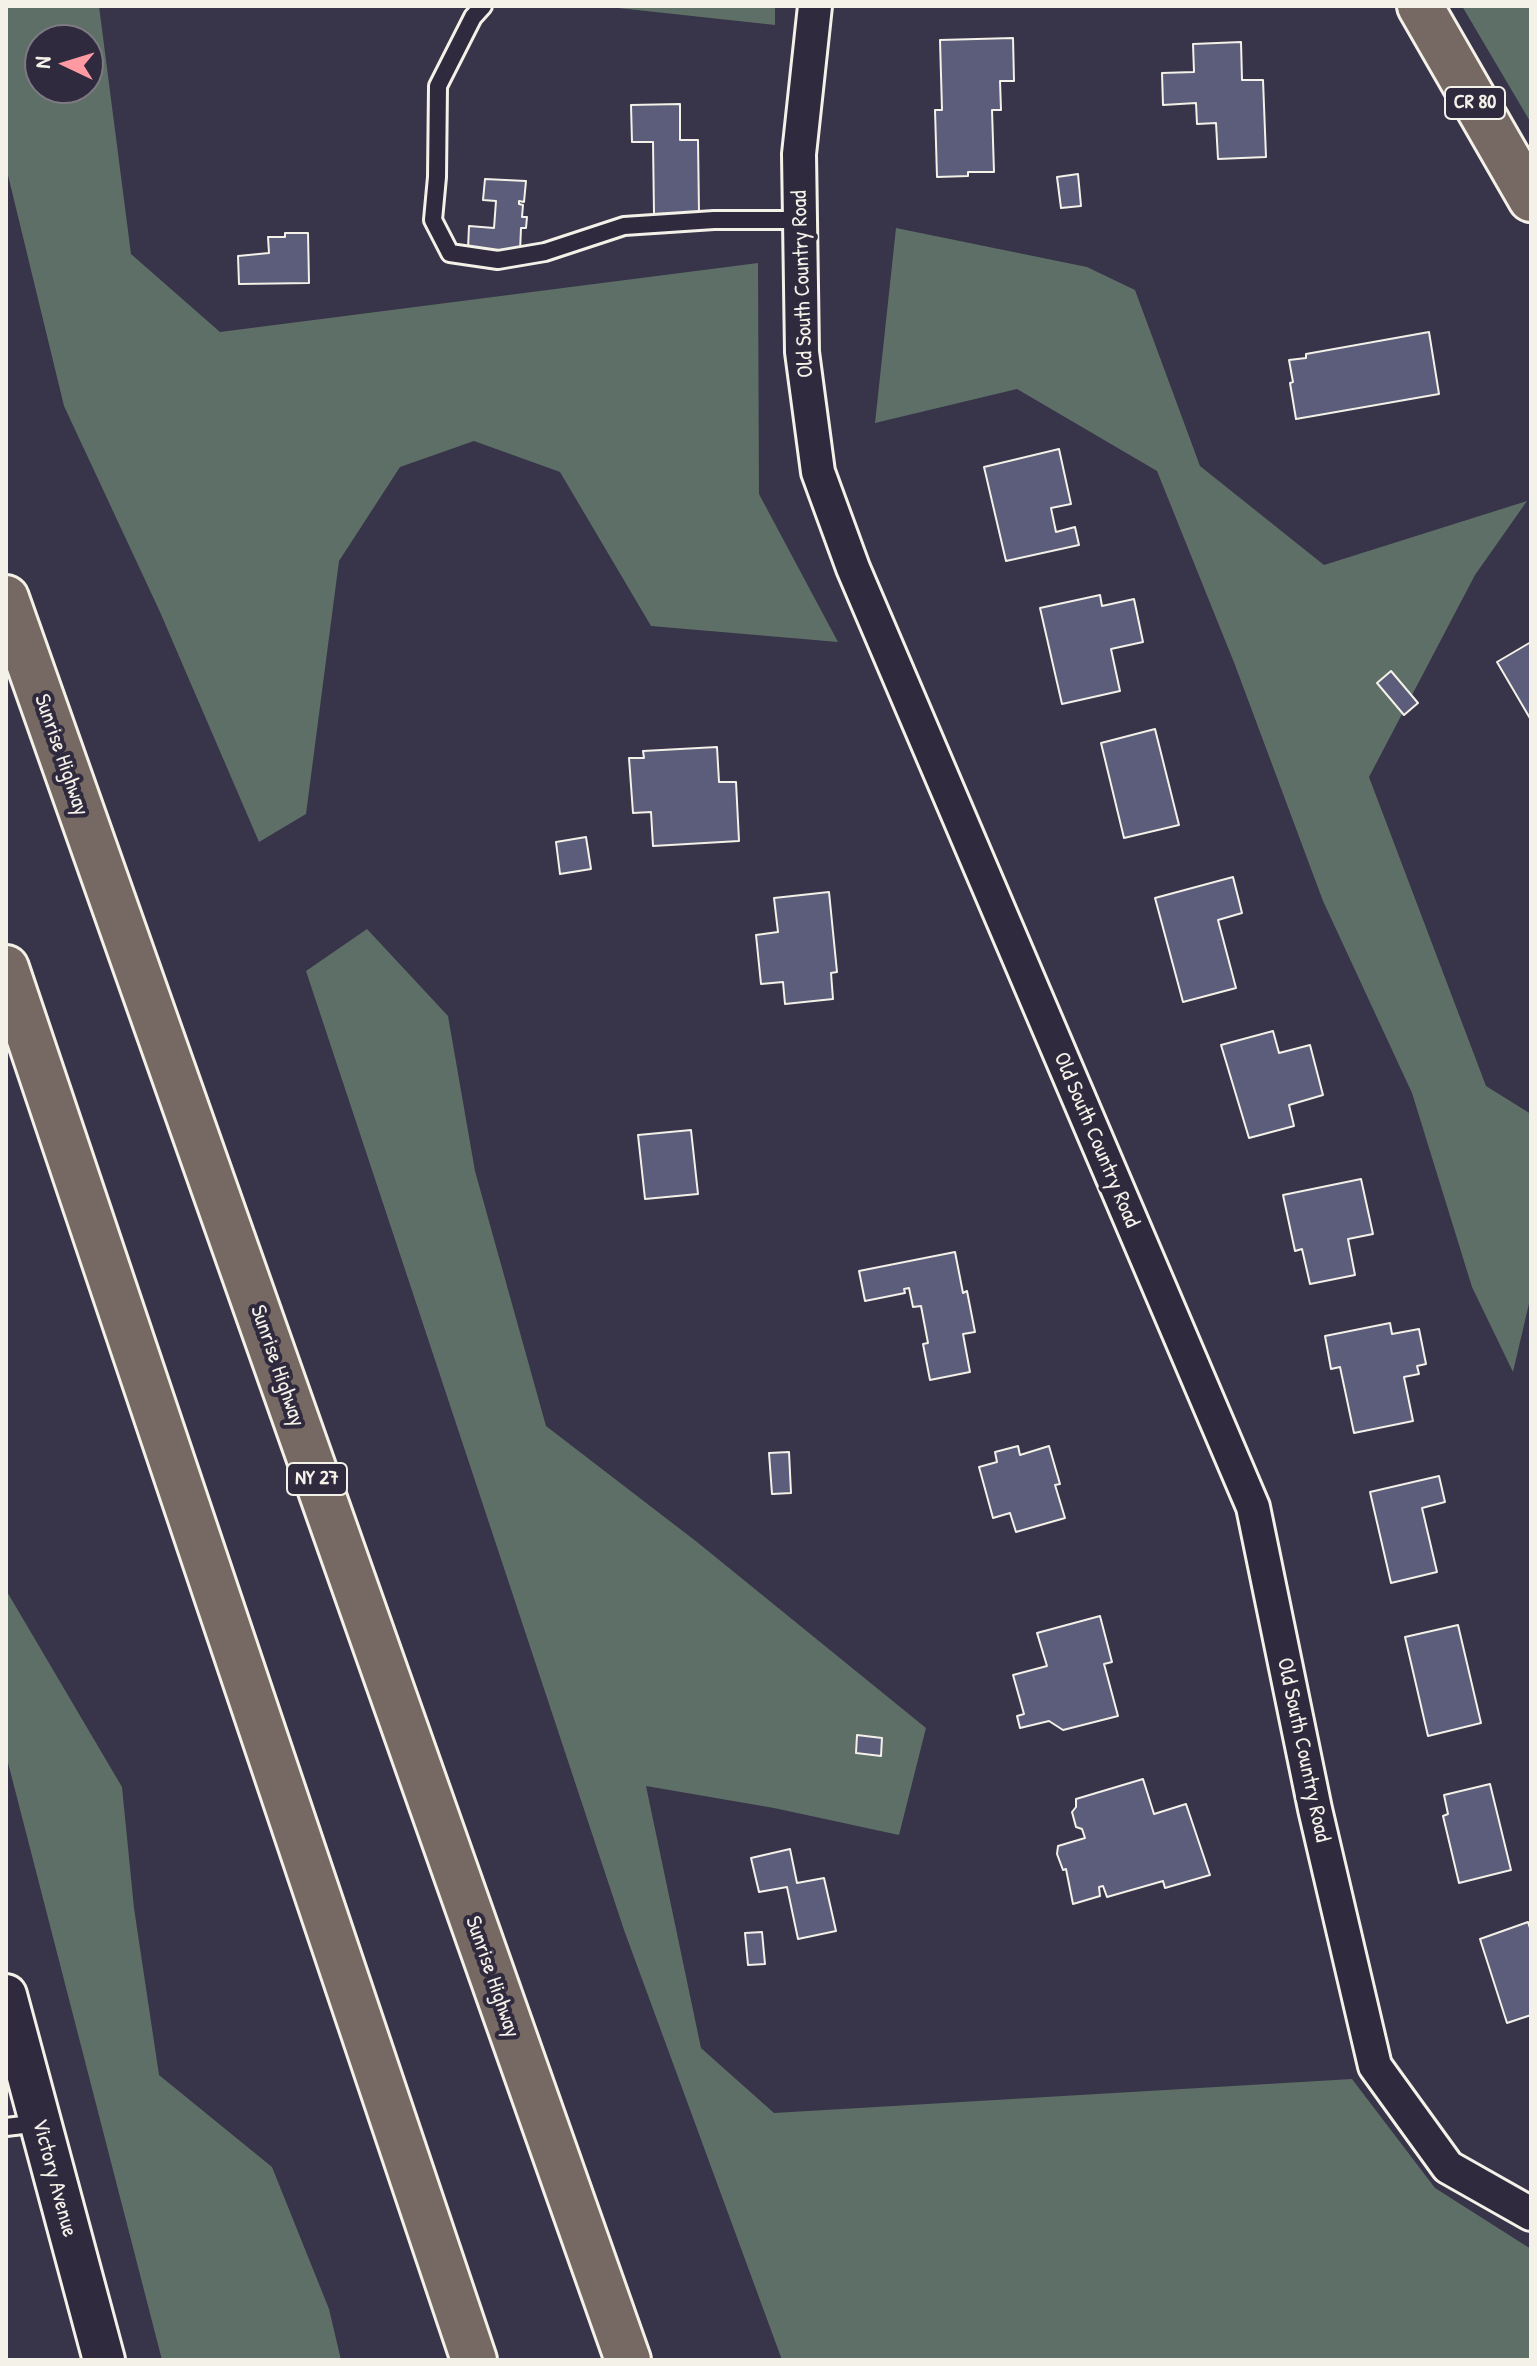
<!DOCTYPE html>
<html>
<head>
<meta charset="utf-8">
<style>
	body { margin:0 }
	#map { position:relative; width:1537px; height:2366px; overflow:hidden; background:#383449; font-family:"Patrick Hand",sans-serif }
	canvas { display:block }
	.frame { position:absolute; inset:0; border:8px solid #f4f1e8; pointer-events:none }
	.north { position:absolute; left:24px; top:24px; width:80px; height:80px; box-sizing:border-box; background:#2f2a3d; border:2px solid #7e7a81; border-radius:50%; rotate:274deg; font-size:22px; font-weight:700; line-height:32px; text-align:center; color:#f4f1e8 }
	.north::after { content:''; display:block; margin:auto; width:28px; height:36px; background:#ff9aa2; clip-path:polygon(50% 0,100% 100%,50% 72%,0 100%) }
</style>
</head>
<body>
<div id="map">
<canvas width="1537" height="2366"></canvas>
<div class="frame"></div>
<div class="north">N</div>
</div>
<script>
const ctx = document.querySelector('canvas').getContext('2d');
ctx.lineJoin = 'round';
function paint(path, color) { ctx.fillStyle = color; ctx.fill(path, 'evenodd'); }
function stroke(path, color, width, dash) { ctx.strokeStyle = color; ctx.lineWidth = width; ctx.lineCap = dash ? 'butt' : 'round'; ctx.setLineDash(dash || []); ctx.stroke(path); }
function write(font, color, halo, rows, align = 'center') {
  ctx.font = font + ' "Patrick Hand",sans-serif'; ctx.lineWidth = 8; ctx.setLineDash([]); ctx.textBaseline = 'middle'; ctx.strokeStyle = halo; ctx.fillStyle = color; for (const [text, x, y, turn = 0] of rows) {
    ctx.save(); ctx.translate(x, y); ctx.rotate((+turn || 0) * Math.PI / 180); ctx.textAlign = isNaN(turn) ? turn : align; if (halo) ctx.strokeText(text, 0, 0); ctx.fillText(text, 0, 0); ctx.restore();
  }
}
paint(new Path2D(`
	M6 6H99L131 254 220 332 758 263 759 494 838 642 651 626 560 472 474 441 400 467 339 561 306 814 259 842 160 612 64 406 6 167ZM88 40V88H40V40Z
	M600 6H775V25Z
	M1462 6H1531V123Z
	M896 228 1087 267 1135 290 1200 466 1324 565 1527 501 1475 575 1369 777 1486 1086 1531 1114V1295L1513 1372 1472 1287 1412 1093 1323 901 1235 665 1157 471 1017 389 875 423Z
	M367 929 448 1016 475 1171 546 1426 697 1542 926 1728 899 1835 774 1808 646 1786 701 2048 774 2113 1352 2079 1435 2188 1531 2249V2360H782L624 1930 306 971Z
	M6 1590 122 1787 134 1908 159 2075 272 2167 329 2309 341 2360H162L6 1755Z`), '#5d6f66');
const building = new Path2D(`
	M1013 38 1014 81H1000L1001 110H992L994 172H968V176L937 177 935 110H942L940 40Z
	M1241 42 1242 80H1263L1266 157 1218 159 1216 123 1197 124 1196 103 1163 105 1162 73 1194 72 1193 44Z
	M680 104V140H698L699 213 654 214 653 142H632L631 105Z
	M1078 174 1081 206 1061 208 1057 177Z
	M485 179 526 181 524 202 519 201V204L523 205 522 217H527L526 228H521L520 252 468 249 469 226 494 228 496 201 483 200Z
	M285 233H308L309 283 239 284 238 256 269 253 268 237H285Z
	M1429 332 1439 394 1296 419 1290 383 1293 382 1289 360 1306 358V354Z
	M1059 449 1071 504 1051 508 1056 532 1075 527 1079 545 1006 561 984 467Z
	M1100 595 1102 606 1134 599 1143 642 1111 649 1120 691 1062 704 1040 608Z
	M1531 642V720L1497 662Z
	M1391 671 1418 703 1404 715 1377 683Z
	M1155 729 1179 825 1124 838 1101 743Z
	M717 747 719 782H736L739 841 653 846 651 812 633 813 629 758H644L643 751Z
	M586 837 591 869 560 874 556 842Z
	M1233 877 1242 913 1218 920 1236 988 1183 1002 1155 898Z
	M829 892 837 972 831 973 833 999 785 1004 783 982 761 984 756 935 778 932 774 898Z
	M1273 1031 1279 1053 1310 1045 1323 1095 1289 1105 1294 1126 1249 1138 1221 1045Z
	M691 1130 698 1194 645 1199 638 1135Z
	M1361 1179 1373 1234 1348 1239 1355 1275 1310 1284 1302 1249 1295 1251 1283 1195Z
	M955 1252 963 1293 967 1291 975 1332 963 1334 970 1372 930 1380 923 1344 928 1343 921 1306 913 1307 909 1288 904 1289 905 1293 865 1301 859 1271Z
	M1390 1323 1392 1334 1419 1329 1426 1364 1417 1366 1419 1374 1404 1377 1413 1421 1354 1433 1340 1367 1331 1369 1325 1336Z
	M1018 1446 1020 1455 1049 1446 1060 1484 1055 1485 1065 1518 1016 1532 1010 1513 993 1518 979 1467 997 1462 995 1452Z
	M789 1452 791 1493 772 1494 769 1453Z
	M1439 1476 1445 1502 1422 1508 1437 1572 1391 1583 1370 1492Z
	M1100 1616 1112 1662 1104 1664 1118 1716 1063 1730 1049 1721 1020 1728 1017 1716 1024 1714 1013 1675 1047 1666 1037 1633Z
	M1458 1625 1481 1723 1428 1736 1405 1637Z
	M857 1735 882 1738 881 1756 856 1753Z
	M1143 1779 1154 1814 1186 1804 1210 1875 1165 1888 1163 1881 1107 1897 1103 1886 1099 1887 1100 1896 1073 1904 1066 1869 1063 1870 1057 1854 1058 1846 1085 1838 1082 1829 1076 1827 1072 1812 1076 1807V1799Z
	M1490 1784 1511 1870 1459 1883 1443 1816 1448 1814 1444 1795Z
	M790 1849 797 1883 824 1878 836 1931 798 1939 787 1887 759 1892 751 1858Z
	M1528 1922 1531 1931V2015L1507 2023 1480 1939Z
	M762 1932 765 1964 748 1965 745 1933Z`);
paint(building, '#5b5d7a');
stroke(building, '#f4f1e8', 2);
const service = new Path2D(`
	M483 6 473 17 438 86 437 177 433 220 450 253 498 260 545 252 624 226 714 220H801
	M6 2127 40 2123`);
const minor = new Path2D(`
	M815 6 799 154 802 352 818 472 853 568 1253 1507 1315 1809 1375 2066 1448 2167 1531 2214`);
const tertiary = new Path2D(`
	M6 1995 104 2360`);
const primary = new Path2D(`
	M1420 6 1531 199`);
const motorway = new Path2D(`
	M6 598 628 2360
	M6 968 474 2360`);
stroke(service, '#f4f1e8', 22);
stroke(minor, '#f4f1e8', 38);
stroke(tertiary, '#f4f1e8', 46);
stroke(primary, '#f4f1e8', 50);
stroke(motorway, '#f4f1e8', 50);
stroke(service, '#2f2a3d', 16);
stroke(minor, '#2f2a3d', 32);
stroke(tertiary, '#2f2a3d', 40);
stroke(primary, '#766964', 44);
stroke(motorway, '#766964', 44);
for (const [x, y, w] of [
	[1475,103,60],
	[317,1479,60]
]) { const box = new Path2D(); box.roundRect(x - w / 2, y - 16, w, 32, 6); ctx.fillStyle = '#2f2a3d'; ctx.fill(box); stroke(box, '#f4f1e8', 2); }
write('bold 20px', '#f4f1e8', null, [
	["CR 80",1475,103],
	["NY 27",317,1479]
]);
write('22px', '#f4f1e8', '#2f2a3d', [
	["Old South Country Road",803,284,-92],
	["Sunrise Highway",61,755,71],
	["Old South Country Road",1096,1140,67],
	["Sunrise Highway",277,1366,71],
	["Old South Country Road",1303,1750,78],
	["Sunrise Highway",492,1977,71],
	["Victory Avenue",54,2178,75]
]);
</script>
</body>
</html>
